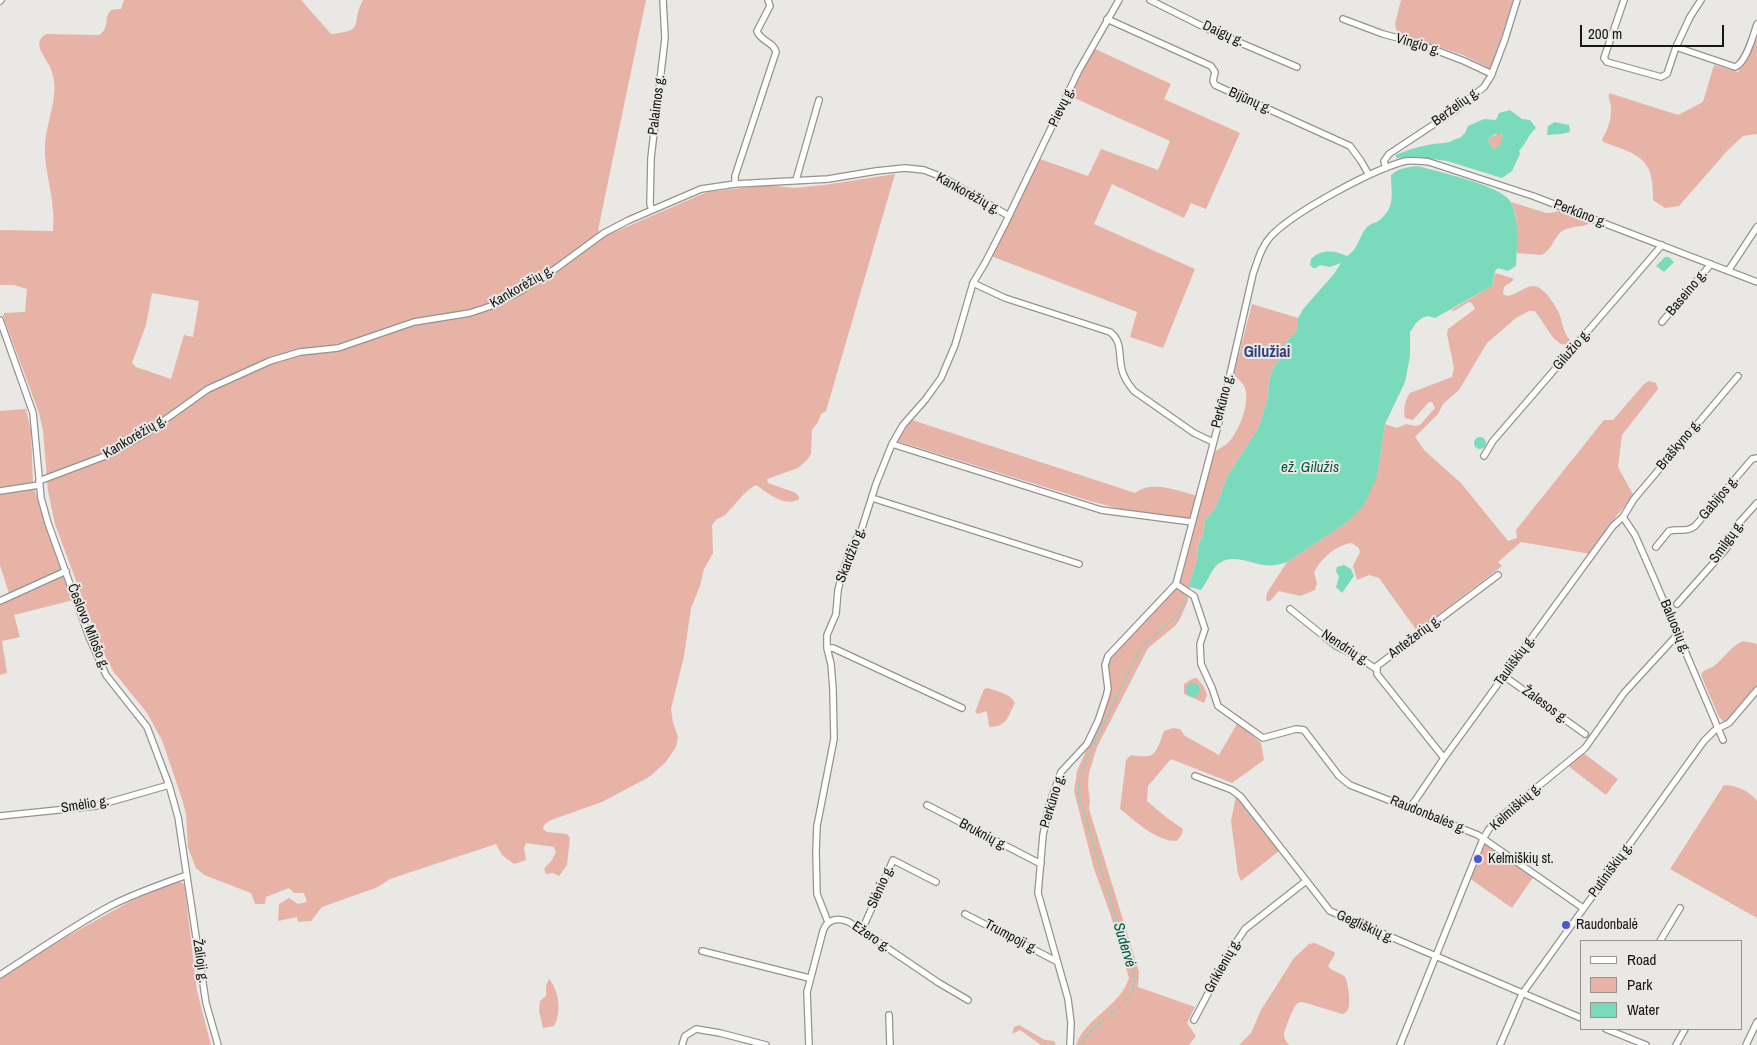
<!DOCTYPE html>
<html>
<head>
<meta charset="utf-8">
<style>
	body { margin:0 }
	#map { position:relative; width:1757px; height:1045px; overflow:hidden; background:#e9e8e5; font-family:"Archivo Narrow",sans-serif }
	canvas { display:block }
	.legend { position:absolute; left:1580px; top:940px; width:162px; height:90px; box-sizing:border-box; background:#e9e8e5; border:1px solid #959492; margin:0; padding:6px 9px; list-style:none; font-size:15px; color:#161615 }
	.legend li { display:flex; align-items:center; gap:10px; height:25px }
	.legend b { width:25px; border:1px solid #959492 }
	.scale { position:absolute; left:1580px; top:25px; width:144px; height:22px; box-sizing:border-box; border:2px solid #161615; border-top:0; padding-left:6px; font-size:15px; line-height:18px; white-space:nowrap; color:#161615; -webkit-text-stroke:4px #e9e8e5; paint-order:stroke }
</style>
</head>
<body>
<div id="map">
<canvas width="1757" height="1045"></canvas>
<ul class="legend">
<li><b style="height:6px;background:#fff"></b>Road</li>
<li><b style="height:14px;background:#e6b3a6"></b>Park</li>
<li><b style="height:14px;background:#79dabc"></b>Water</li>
</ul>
<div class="scale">200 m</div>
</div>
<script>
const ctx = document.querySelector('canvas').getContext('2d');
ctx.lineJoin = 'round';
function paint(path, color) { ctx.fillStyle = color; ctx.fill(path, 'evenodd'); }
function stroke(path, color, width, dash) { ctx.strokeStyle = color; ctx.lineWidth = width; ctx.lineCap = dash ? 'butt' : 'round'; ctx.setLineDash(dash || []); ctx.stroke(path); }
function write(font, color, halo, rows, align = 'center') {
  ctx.font = font + ' "Archivo Narrow",sans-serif'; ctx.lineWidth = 4; ctx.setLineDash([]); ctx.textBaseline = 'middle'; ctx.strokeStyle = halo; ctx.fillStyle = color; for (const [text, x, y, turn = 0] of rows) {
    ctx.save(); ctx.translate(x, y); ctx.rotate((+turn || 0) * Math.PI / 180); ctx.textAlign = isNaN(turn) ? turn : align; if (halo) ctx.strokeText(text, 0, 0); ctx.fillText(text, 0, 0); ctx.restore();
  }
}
paint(new Path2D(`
	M124 0H301L331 34C367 31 350 23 363 0H646L598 230 603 237 707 192 768 185 794 188 824 185 895 174 826 411 821 414 818 422 812 430 811 454 807 460 798 468 767 479 768 483 796 493 799 497V499C785 508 768 493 756 485 743 492 737 503 727 513 722 519 717 516 712 525L713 553 704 569 700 586 691 608 684 656 671 709 673 722 678 737 676 747 665 763 649 777 602 802 551 820 544 825 543 829 547 832 567 834 570 838 567 865 559 876 553 873 546 874 544 869 552 860 556 852 554 847 526 843 524 848 526 860 514 864 502 855 496 844 390 879 378 887 322 907 311 921 298 922 297 917 278 921 279 904 289 898 298 904 307 902 304 893H294L289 888 266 897 265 904H255L251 893 204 875 196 868 188 848 186 814 182 799 162 740 147 713 113 671 101 648 55 524 48 491 43 430 39 413 3 316 4 313 25 312 27 289 14 285H0V230L53 231C53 225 54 218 53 212 52 190 44 168 45 146 46 120 62 92 50 67 45 56 31 43 46 34L99 35C111 28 103 14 112 10 115 9 118 9 121 9ZM152 293 199 301 193 337 184 335 171 379 136 367 132 363 146 325Z
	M1401 0H1513L1492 67 1489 68 1463 55 1397 33 1395 24Z
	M1757 38V134L1743 136 1727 151 1679 206 1665 208 1653 200C1654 157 1639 155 1603 142L1602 139C1608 130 1612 117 1611 106 1610 101 1608 99 1609 93L1678 115 1703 102 1714 65 1738 72Z
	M1093 48 1171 84 1164 99 1240 133 1206 209 1191 203 1184 218 1112 184 1094 224 1195 269 1163 348 1130 337 1137 312 991 256 1040 159 1088 176 1101 149 1158 170 1170 141 1070 96Z
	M1499 133 1503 136 1502 142 1497 149H1493L1488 141 1489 138Z
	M1511 202 1546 213H1551L1562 210 1593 222C1584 228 1572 225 1562 231 1553 238 1552 251 1541 255L1517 253 1516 215Z
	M1495 273 1512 278 1514 280 1504 287 1503 294 1507 296C1516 295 1525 286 1533 286 1543 286 1554 303 1558 311 1563 321 1562 331 1570 340V343C1555 352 1544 319 1534 311H1529L1516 318 1487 343 1459 390 1443 404 1438 414 1415 437 1425 451 1461 483 1508 541 1517 538 1516 530 1604 420H1613L1644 384 1649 381 1656 383 1658 389 1622 435 1618 467 1634 496 1617 515 1591 554 1521 542 1498 562 1502 566 1417 631 1379 578 1369 575 1357 580 1353 566 1360 552 1359 548 1352 543C1336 545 1320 559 1314 573L1317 583 1315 590 1300 596 1279 591 1270 601H1267L1266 599 1267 593 1287 562 1346 523 1377 476 1385 424 1397 428 1406 424 1415 426 1420 425 1435 408 1432 402H1429L1413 420 1405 418C1403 410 1405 399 1410 393L1452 377 1454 368 1447 334 1448 329 1475 309 1472 303 1469 302 1454 311 1451 310 1492 286Z
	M1252 304 1298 318V329L1282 347 1280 359 1273 368 1269 382 1268 397 1259 427 1228 475 1216 507 1205 520 1204 532 1198 547 1197 561 1189 584 1190 587 1187 603 1179 621 1175 626 1148 648 1097 747 1089 773 1088 786 1090 802 1089 809 1139 972 1138 987 1195 1007 1187 1023 1196 1036 1189 1045H1076C1086 1017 1121 1006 1129 978L1110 913 1094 869 1074 791 1077 771 1108 702C1110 695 1111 689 1110 681 1110 670 1106 666 1111 656L1171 592 1196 520 1120 509 1090 501 897 441 912 420 1135 493C1153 479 1181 492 1201 497L1214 453C1218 449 1222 447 1227 444 1238 434 1252 401 1244 386 1242 381 1237 379 1234 374Z
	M26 409 31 431 33 484 41 512 73 600 14 615 20 637 2 641 7 673 0 675V603L11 600 0 565V411Z
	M1743 641 1757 644V686L1729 720 1724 722 1719 717 1701 675C1704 668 1708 670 1714 666 1724 658 1731 646 1743 641Z
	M1197 678 1204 687 1207 695 1204 703 1184 694V684L1192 679Z
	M987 688C996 691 1010 693 1015 703 1008 716 1007 727 990 727 987 722 989 716 986 711L978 714 975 712 984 689Z
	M1238 722 1261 743 1264 760 1232 783 1171 759 1148 786 1147 801 1167 818 1183 829 1182 834 1177 841C1155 841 1137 822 1120 809L1126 760 1131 755C1157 759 1155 754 1164 731L1173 728 1180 729 1185 736 1219 755Z
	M1582 752 1618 779 1606 795 1567 765Z
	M1724 785C1735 785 1750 791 1757 801V918L1670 869Z
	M1236 796 1246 806 1279 851 1241 881 1238 874 1231 821Z
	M1485 844H1487L1534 876 1512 908 1469 878Z
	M179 881 184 884 185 889 197 991 211 1045H0V978L59 941 127 903 173 882Z
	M1315 943 1334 952 1335 954 1328 966C1332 972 1340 972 1345 977 1348 981 1351 1005 1348 1009 1347 1012 1345 1013 1342 1014L1303 1002C1299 1002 1299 1002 1296 1005 1294 1006 1284 1031 1284 1034 1284 1039 1287 1042 1289 1045H1239L1251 1033 1261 1010 1294 958 1309 944Z
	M549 979C559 990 562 1013 554 1026L543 1028 539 1011 540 1001 546 996V986Z
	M1019 1025 1045 1040 1054 1041 1056 1045H1041L1020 1030 1012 1034 1014 1027Z`), '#e6b3a6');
paint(new Path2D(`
	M1510 110 1522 119 1530 120 1536 128C1528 135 1526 144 1519 151L1520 154 1512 171 1502 178 1447 161 1419 157 1396 158V155C1412 148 1427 144 1444 143 1450 143 1453 139 1460 138L1465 133 1468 126 1484 119 1496 120 1499 113ZM1495 134H1501L1503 136 1500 145 1495 149H1493L1488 141 1489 138Z
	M1555 122 1569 125 1570 132 1561 134 1547 135 1548 126Z
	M1418 166C1438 172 1500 185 1510 201 1520 217 1517 247 1516 266L1508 271 1498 268 1495 271 1492 286 1435 318 1428 316 1422 318 1416 323 1410 332V356L1405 382 1385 424 1377 476 1364 505 1346 523 1287 562C1279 565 1272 566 1264 565 1249 563 1232 553 1218 564 1211 570 1207 583 1201 590L1190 587 1189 584 1197 561 1198 547 1204 532 1205 520 1216 507 1228 475 1259 427 1268 397 1269 382 1273 368 1280 359 1282 347 1298 329V318L1304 308 1334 274 1341 263 1330 267 1320 265 1316 268H1313L1310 265 1311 259C1321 249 1335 250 1347 256 1358 250 1359 236 1367 227 1371 223 1377 223 1381 219 1396 206 1391 192 1391 175 1399 168 1408 167 1418 166Z
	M1665 257H1669L1674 262 1664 272 1656 266Z
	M1474 443a6 6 0 1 1 12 0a6 6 0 1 1-12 0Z
	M1344 565 1351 569 1354 576 1342 593 1336 587 1339 577 1336 571 1337 567Z
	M1186 690a7 7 0 1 1 14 0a7 7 0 1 1-14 0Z`), '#79dabc');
stroke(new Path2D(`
	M1092 748 1142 646 1176 617 1187 600
	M1090 752 1080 777 1078 791 1104 880
	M1081 1045C1091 1024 1127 1007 1133 989 1135 982 1134 975 1133 969L1106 886`), '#79dabc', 1);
const street = new Path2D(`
	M1150 0 1208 29 1297 67
	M1624 0 1604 58 1607 62 1661 77 1667 74 1676 47 1690 17 1701 0
	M0 1 1 0
	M1107 19 1211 66 1215 72 1213 81 1215 85 1350 146 1361 161 1369 175
	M1343 19 1383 34 1417 43 1464 61 1492 74
	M1676 47 1735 67C1746 63 1753 36 1757 24
	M1386 168 1384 161 1389 154 1454 111 1484 87 1491 76 1505 39 1517 0
	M796 180 819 100
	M735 184V176L776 52C774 42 760 41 757 31L770 6 768 0
	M652 210 650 204 651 158 665 38 663 0
	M1728 271 1757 227
	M973 283 1005 298 1110 332C1123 342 1118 355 1122 370 1124 378 1129 385 1134 391L1194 433 1213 442
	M0 320 33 413 41 498 48 523 89 637 106 675 147 727 169 785 178 817 206 1003 218 1045
	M1662 322 1711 264
	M892 444 1101 510 1192 522
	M1484 456 1493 441 1662 245
	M39 481 108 455 145 434 208 389 270 361 300 352 338 348 414 322 470 313 491 306 519 292 555 269 604 233 629 220 701 189 735 184 828 179 876 171 905 168 924 170 942 177 1009 216
	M0 491 39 485
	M872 498 1079 564
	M1623 517 1635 535 1653 576 1723 740
	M1656 547 1669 531C1679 528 1686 533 1695 526L1752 459 1757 458
	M1176 584 1194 596 1205 629 1200 644 1201 664 1212 688 1218 706 1263 738 1296 729 1304 730 1339 776 1350 785 1478 835 1583 908
	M0 601 66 571
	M1677 604 1726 549 1739 523 1757 503
	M1290 609 1336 646 1360 658 1376 669
	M827 648H833L962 708
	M1504 676 1585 734
	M1444 758 1377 674V666L1498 575
	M1195 776 1232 790 1241 797 1330 911 1581 1018
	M927 805 1041 864
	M1410 808 1444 758 1613 526 1623 517 1634 499 1738 376
	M0 816 96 806 169 785
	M965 914 1056 961
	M828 922 817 894 816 852 817 826 834 739 833 689 831 664 827 648V635L836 614 838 590 843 571 852 546 861 531 876 484 892 444 903 425 925 400 941 378 955 345 973 283 985 263 1004 226 1078 72 1119 0
	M862 930 893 860 936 882
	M1660 941 1680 908
	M702 951 809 978
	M0 975C37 951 73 926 112 905 136 893 162 884 187 875
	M889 1015 890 1045
	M1194 1020 1231 950 1245 929 1306 881
	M1606 1029 1646 1045
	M682 1045 685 1036 696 1029 720 1033 766 1045
	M809 1045 807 992 823 931C827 919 838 917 849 922L939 983 968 1000
	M1070 1045 1071 1023 1068 999 1038 893 1043 835 1049 805 1061 772 1087 744 1098 721 1106 697 1108 689 1105 665 1108 656 1176 584 1220 418 1253 274C1258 260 1261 247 1271 236 1294 212 1373 169 1406 161 1414 160 1421 161 1429 162L1533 196 1757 282
	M1400 1045 1483 839 1489 829 1497 820 1585 748 1624 693 1678 634
	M1500 1045 1522 994 1704 741 1715 730 1729 723 1757 690
	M1676 1045 1685 1029
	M1746 1045 1757 1022`);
stroke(street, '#949390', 8);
stroke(street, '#fff', 5.5);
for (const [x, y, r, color] of [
	[1478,859,5,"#4b58cd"],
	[1566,925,5,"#4b58cd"]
]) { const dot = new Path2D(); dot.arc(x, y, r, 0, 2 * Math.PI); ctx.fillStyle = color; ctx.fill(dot); stroke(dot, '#e9e8e5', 2); }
write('14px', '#161615', '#e9e8e5', [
	["Daigų g.",1223,34,24],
	["Vingio g.",1418,45,17],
	["Bijūnų g.",1250,101,24],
	["Palaimos g.",657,105,-83],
	["Pievų g.",1062,107,-65],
	["Berželių g.",1456,107,-36],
	["Kankorėžių g.",968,194,29],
	["Perkūno g.",1580,214,21],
	["Kankorėžių g.",522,287,-30],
	["Baseino g.",1687,293,-50],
	["Gilužio g.",1572,350,-49],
	["Perkūno g.",1223,401,-76],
	["Kankorėžių g.",135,437,-31],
	["Braškyno g.",1679,445,-50],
	["Gabijos g.",1719,498,-50],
	["Smilgų g.",1727,542,-55],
	["Skardžio g.",851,555,-69],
	["Česlovo Milošo g.",88,627,68],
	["Baluosių g.",1675,627,67],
	["Antežerių g.",1415,637,-37],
	["Nendrių g.",1345,648,33],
	["Tauliškių g.",1515,661,-54],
	["Žalesos g.",1545,705,36],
	["Perkūno g.",1053,801,-73],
	["Smėlio g.",85,805,-9],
	["Kelmiškių g.",1516,807,-42],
	["Raudonbalės g.",1428,815,22],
	["Bruknių g.",983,835,28],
	["Putiniškių g.",1611,870,-54],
	["Slėnio g.",881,887,-66],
	["Gegliškių g.",1365,927,24],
	["Ežero g.",871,937,34],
	["Trumpoji g.",1011,937,28],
	["Žalioji g.",200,961,82],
	["Grikienių g.",1223,966,-61]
]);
write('14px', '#161615', '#e9e8e5', [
	["Kelmiškių st.",1488,859],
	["Raudonbalė",1576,925]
], 'left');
write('italic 15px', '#005744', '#e9e8e5', [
	["ež. Gilužis",1310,468],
	["Sudervė",1124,945,73]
]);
write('bold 16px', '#343e79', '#e9e8e5', [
	["Gilužiai",1267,353]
]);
</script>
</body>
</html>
